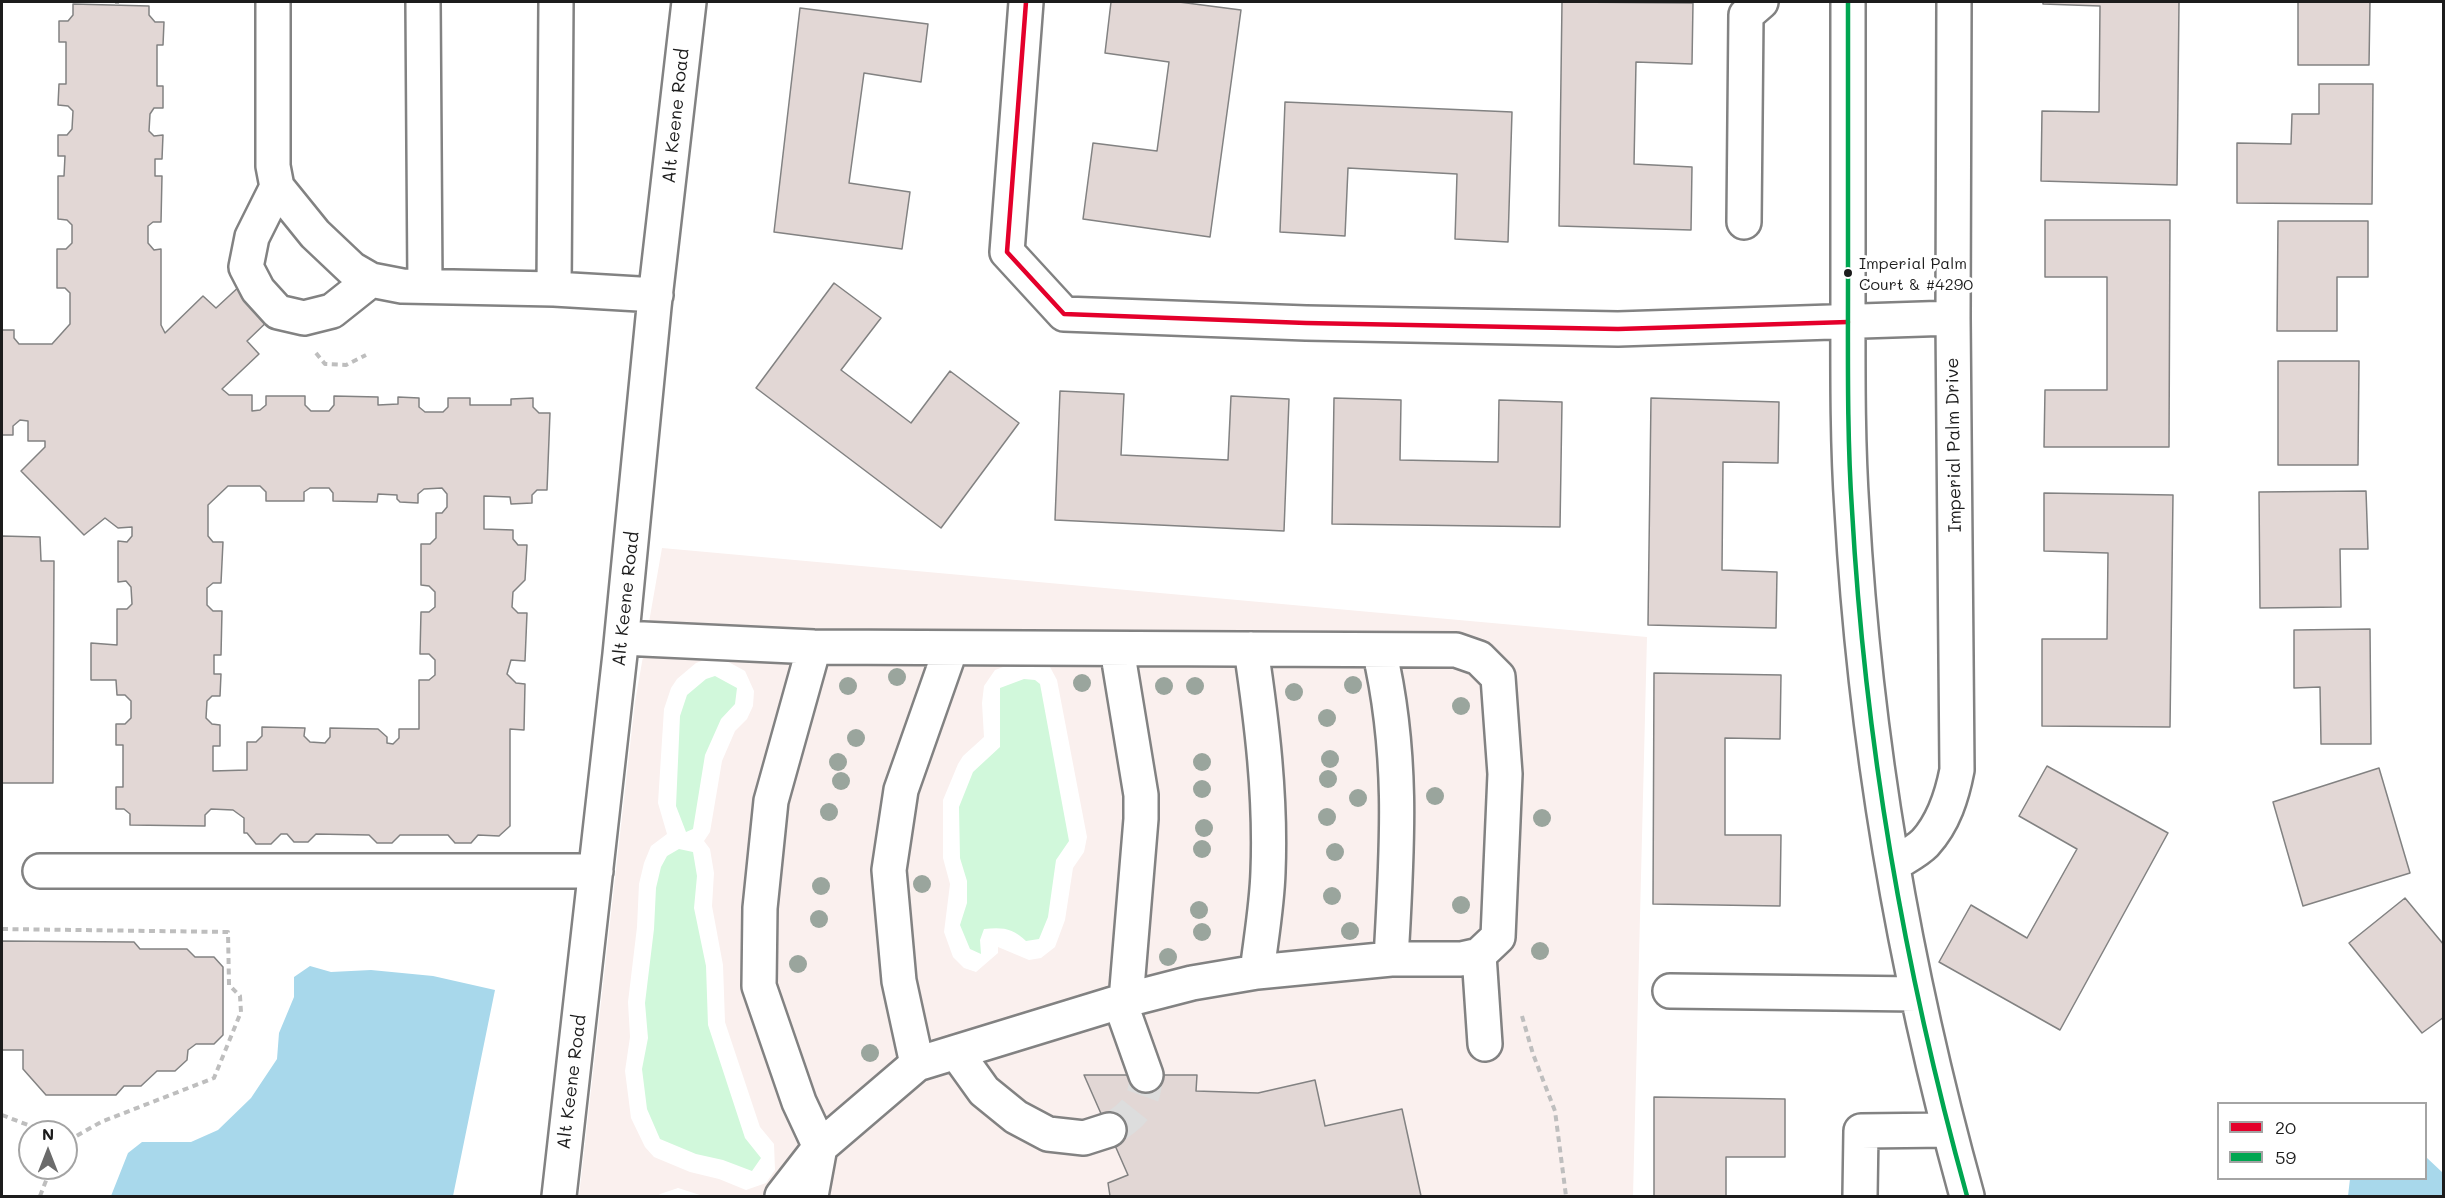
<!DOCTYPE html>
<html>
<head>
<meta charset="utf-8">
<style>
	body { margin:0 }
	#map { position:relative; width:2445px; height:1198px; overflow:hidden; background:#fff; font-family:Mali,sans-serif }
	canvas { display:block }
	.frame { position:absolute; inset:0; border:3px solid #1c1c1c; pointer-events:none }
	.legend { position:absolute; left:2217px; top:1102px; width:210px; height:78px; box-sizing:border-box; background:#fff; border:2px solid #a4a4a4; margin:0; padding:8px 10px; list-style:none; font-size:18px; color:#1c1c1c }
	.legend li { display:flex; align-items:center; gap:12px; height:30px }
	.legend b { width:30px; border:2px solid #a4a4a4 }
	.north { position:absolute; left:18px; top:1120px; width:60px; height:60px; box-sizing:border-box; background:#fff; border:2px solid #a4a4a4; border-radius:50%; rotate:0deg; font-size:16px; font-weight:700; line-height:24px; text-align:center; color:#1c1c1c }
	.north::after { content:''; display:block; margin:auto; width:21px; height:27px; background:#6b6b6b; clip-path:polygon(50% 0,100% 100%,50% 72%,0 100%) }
</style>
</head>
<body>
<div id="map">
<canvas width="2445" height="1198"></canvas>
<div class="frame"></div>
<ul class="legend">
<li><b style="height:8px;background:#e4002b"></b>20</li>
<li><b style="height:8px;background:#00a651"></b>59</li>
</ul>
<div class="north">N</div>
</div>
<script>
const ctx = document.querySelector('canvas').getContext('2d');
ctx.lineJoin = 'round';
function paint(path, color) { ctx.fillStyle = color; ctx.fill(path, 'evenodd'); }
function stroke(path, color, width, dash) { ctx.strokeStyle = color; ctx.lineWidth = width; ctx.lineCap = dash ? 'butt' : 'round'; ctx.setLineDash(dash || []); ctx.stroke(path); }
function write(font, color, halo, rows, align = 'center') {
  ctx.font = font + ' Mali,sans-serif'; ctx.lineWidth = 6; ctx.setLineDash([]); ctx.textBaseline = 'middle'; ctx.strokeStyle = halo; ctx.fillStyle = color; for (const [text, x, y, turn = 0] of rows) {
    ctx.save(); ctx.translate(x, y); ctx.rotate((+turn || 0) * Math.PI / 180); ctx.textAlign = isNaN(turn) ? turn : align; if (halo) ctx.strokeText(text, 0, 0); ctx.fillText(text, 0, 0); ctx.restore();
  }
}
paint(new Path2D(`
	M662 548 1647 637 1633 1196H703L678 1188 660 1194 658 1196H579L635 702ZM710 658 723 659 745 671 754 691 753 706 747 719 735 731 722 761 710 832 704 841 710 849 714 873 712 906 723 965 725 1022 760 1127 774 1144 775 1170 766 1183 746 1190 719 1179 690 1172 654 1157 645 1147 631 1118 625 1071 630 1037 628 1002 637 927 639 884 644 863 651 846 667 834 658 803 664 709 671 688 677 679 696 663ZM1019 661H1036L1050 667 1057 680 1087 837 1084 852 1073 868 1065 920 1055 947 1041 958 1029 960 998 947V953L976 972 964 968 953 957 944 932 950 884 943 858V800L958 764 963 756 984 737 982 703 984 686 995 670Z`), '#faf0ee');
paint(new Path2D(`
	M715 676 737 688 735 704 721 719 705 755 693 829 686 832 676 806 680 716 687 695 706 679Z
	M1024 679 1035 680 1040 684 1069 841 1056 860 1048 917 1039 939 1026 941C1013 928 1002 927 984 929L980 940 981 954 970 949 960 925 967 903V881L960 858 959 807 973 772 1000 747V688Z
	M679 849 693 852 697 876 694 908 706 966 708 1025 745 1138 761 1158 752 1171 723 1160 696 1154 660 1139 647 1109 642 1069 648 1038 645 1003 654 929 656 888 661 867 667 856Z`), '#d1f8db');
paint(new Path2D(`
	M310 966 331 972 371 970 433 976 495 990 453 1196H111L128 1153 142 1142H191L218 1130 251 1098 277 1059 279 1033 294 997V977Z
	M2426 1157 2443 1173V1196H2348L2350 1179 2426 1178Z`), '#a8d8eb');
const building = new Path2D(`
	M1111 2H1179L1241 10 1210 237 1083 219 1093 143 1157 151 1169 62 1105 53Z
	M1562 2 1693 3 1692 64 1636 62 1634 164 1692 167 1691 230 1559 226Z
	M2043 2H2179L2177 185 2041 181 2042 111 2099 112 2100 6 2043 4Z
	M2298 2H2370L2369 65H2298Z
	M73 4 149 6V15L155 22H164L163 45H157V86H163V108H154L150 114 149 131 154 136 163 135 162 159H155V176H162L161 222H153L148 226V243L154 250 161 249V325L165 333 203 296 216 308 242 284 273 316 247 341 259 354 222 389 229 395H252V411L260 410 266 405V396H305V405L311 411H329L334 405V396L378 397V405L398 404V397L419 398V407L425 412H443L448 407V398H470V405H511V399L533 398V407L539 413H550L547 490H537L532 495V503L511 504 510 497 484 496V529L513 530V539L518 545H527L525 580 513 592 512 607 518 613H527L525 661 511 660 507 674 516 683 525 684 524 730 510 729V826L499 836 478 835 471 843H455L448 835H400L392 843H377L369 835 316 834 308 842H294L287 834H281L271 844H256L247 833H244V818L233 810 211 809 205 815V826L130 825V814L124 809H116V787H123V745H116V724H125L131 718V701L125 695H117L116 680H91V643L117 645V609H127L132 604 131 587 126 581 118 582V541L127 542 132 536V527L118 528 105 518 84 535 21 471 45 447V441H28V421L20 420 13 426V435H2V330H14V338L19 344H52L70 324V293L65 288H57V249H66L72 243V225L67 220 58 219V176H64L65 156H58V135H67L72 129 73 111 68 106 58 105 59 84H66V42H59V21H68L73 15ZM228 486H260L266 492V501H304V492L310 488H329L333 493V501L377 502 378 494 397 495V499L400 502 418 503V494L424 489 442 488 447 494V507L442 513H436V538L430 544H421V585L429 586 435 592V607L429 612H421L420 654H429L435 660V675L429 680H419V729H399V738L393 744 387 743V737L378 729 330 728V737L325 743 310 742 304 736 305 728 262 727V736L256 742H247V770L213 771V746H220V725L212 724 206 718 207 701 212 696H220L221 674H214V655H221L222 611H213L207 605V588L213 583H221L223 542H213L208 536V505Z
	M800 8 928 24 921 82 864 73 849 183 910 192 902 249 774 232Z
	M2319 84H2373L2372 204 2237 203V143L2291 144 2292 114H2319Z
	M1285 102 1512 112 1508 242 1455 239 1457 174 1348 168 1345 236 1280 232Z
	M2045 220H2170L2169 447H2044L2045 390H2107V277H2045Z
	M2278 221H2368V277H2337V331H2277Z
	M834 283 881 318 841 370 911 423 950 371 1019 423 941 528 756 388Z
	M2278 361H2359L2358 465H2278Z
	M1060 391 1124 394 1121 455 1228 460 1231 396 1289 399 1284 531 1055 520Z
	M1334 398 1401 400 1400 460 1498 462 1499 400 1562 402 1560 527 1332 524Z
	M1651 398 1779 402 1778 463 1723 462 1722 570 1777 572 1776 628 1648 625Z
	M2366 491 2368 549H2340L2341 607 2260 608 2259 492Z
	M2044 493 2173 495 2170 727 2042 726V639H2107L2108 553 2044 551Z
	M2 536 40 537 41 561H54L53 783H2Z
	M2370 629 2371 744H2321L2320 687 2294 688V630Z
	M1654 673 1781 675 1780 739 1725 738V835H1781L1780 906 1653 904Z
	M2047 766 2168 833 2060 1030 1939 962 1971 905 2027 938 2077 849 2019 816Z
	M2379 768 2410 873 2303 906 2273 802Z
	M2405 898 2444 945V1017L2422 1033 2349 943Z
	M2 941 134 942 140 949H187L195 957H214L223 967V1035L214 1044H196L188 1050 187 1060 175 1071H157L141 1086H124L116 1095H46L23 1069V1050H2Z
	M1084 1075H1197L1196 1091 1258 1093 1315 1080 1325 1126 1402 1109 1421 1196H1110L1108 1183 1128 1175Z
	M1654 1097 1785 1099V1157H1726V1196H1654Z`);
paint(building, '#e2d7d5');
stroke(building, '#828282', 1.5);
stroke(new Path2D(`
	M1109 1130C1132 1117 1146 1103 1146 1075`), '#ddd', 33, [33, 16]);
const minor = new Path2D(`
	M273 2V166L277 187 315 234 352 269 371 280 402 286 554 289
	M423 2 425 286
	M556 2 554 289 656 295
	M1026 2 1007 252 1064 314 1306 323 1618 329 1953 318
	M1848 2C1848 96 1848 191 1848 286 1848 361 1847 436 1852 510 1865 742 1905 973 1967 1196
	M277 187 252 237 246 267 258 290 278 312 304 318 332 311 371 280
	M1744 222 1746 15 1761 2
	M622 638 814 647 1456 650 1479 658 1498 677 1505 774 1498 937 1479 955 1461 959H1391L1257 972 1192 983 1126 1000 917 1064 820 1147 782 1196
	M1117 649 1141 795V819L1126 1000
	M1251 649C1262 723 1271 797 1268 872 1267 905 1261 939 1257 972
	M1379 650C1404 755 1397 852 1391 959
	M1893 865C1903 858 1916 852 1925 843 1944 822 1952 796 1957 770L1953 318 1954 2
	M40 871H596
	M1479 955 1485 1044
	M1670 991 1917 994
	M1120 1002 1146 1075
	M956 1052 984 1091 1016 1117 1048 1134 1084 1138 1109 1130
	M917 1064 899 981 889 870 901 790 951 648
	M559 1196 620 654 654 307 689 2
	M811 1196 820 1147 799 1102 759 986 760 908 771 801 814 647
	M1860 1196 1861 1131 1949 1130`);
stroke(minor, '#828282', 38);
stroke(new Path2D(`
	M117 2V5
	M316 353 325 364 346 365 366 355
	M2 929 228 932 229 985 240 996 241 1012 214 1078 101 1122 66 1142
	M1522 1016 1533 1054 1555 1111 1566 1196
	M2 1115 46 1132
	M40 1196 51 1168`), '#bebebe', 4, [6, 4.5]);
stroke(minor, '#fff', 33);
stroke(new Path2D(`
	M1026 2 1007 252 1064 314 1306 323 1618 329 1848 322`), '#e4002b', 4.5);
stroke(new Path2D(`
	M1848 2C1848 96 1848 191 1848 286 1848 361 1847 436 1852 510 1865 742 1905 973 1967 1196`), '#00a651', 4.5);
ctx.fillStyle = '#9aa59d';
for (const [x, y] of [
	[897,677],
	[1082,683],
	[1353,685],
	[848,686],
	[1164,686],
	[1195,686],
	[1294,692],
	[1461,706],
	[1327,718],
	[856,738],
	[1330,759],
	[838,762],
	[1202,762],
	[1328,779],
	[841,781],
	[1202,789],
	[1435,796],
	[1358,798],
	[829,812],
	[1327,817],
	[1542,818],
	[1204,828],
	[1202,849],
	[1335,852],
	[922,884],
	[821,886],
	[1332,896],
	[1461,905],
	[1199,910],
	[819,919],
	[1350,931],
	[1202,932],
	[1540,951],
	[1168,957],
	[798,964],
	[870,1053]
]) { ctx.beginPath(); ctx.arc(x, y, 9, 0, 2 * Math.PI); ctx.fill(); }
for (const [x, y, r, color] of [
	[1848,273,5,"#1c1c1c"]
]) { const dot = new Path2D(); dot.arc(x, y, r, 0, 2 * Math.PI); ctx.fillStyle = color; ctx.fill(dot); stroke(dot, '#fff', 2); }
write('16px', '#1c1c1c', '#fff', [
	["Imperial Palm",1859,264],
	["Court & #4290",1859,285]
], 'left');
write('18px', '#1c1c1c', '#fff', [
	["Alt Keene Road",676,116,-84],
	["Imperial Palm Drive",1954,445,-91],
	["Alt Keene Road",626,599,-84],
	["Alt Keene Road",572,1082,-83]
]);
</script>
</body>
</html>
